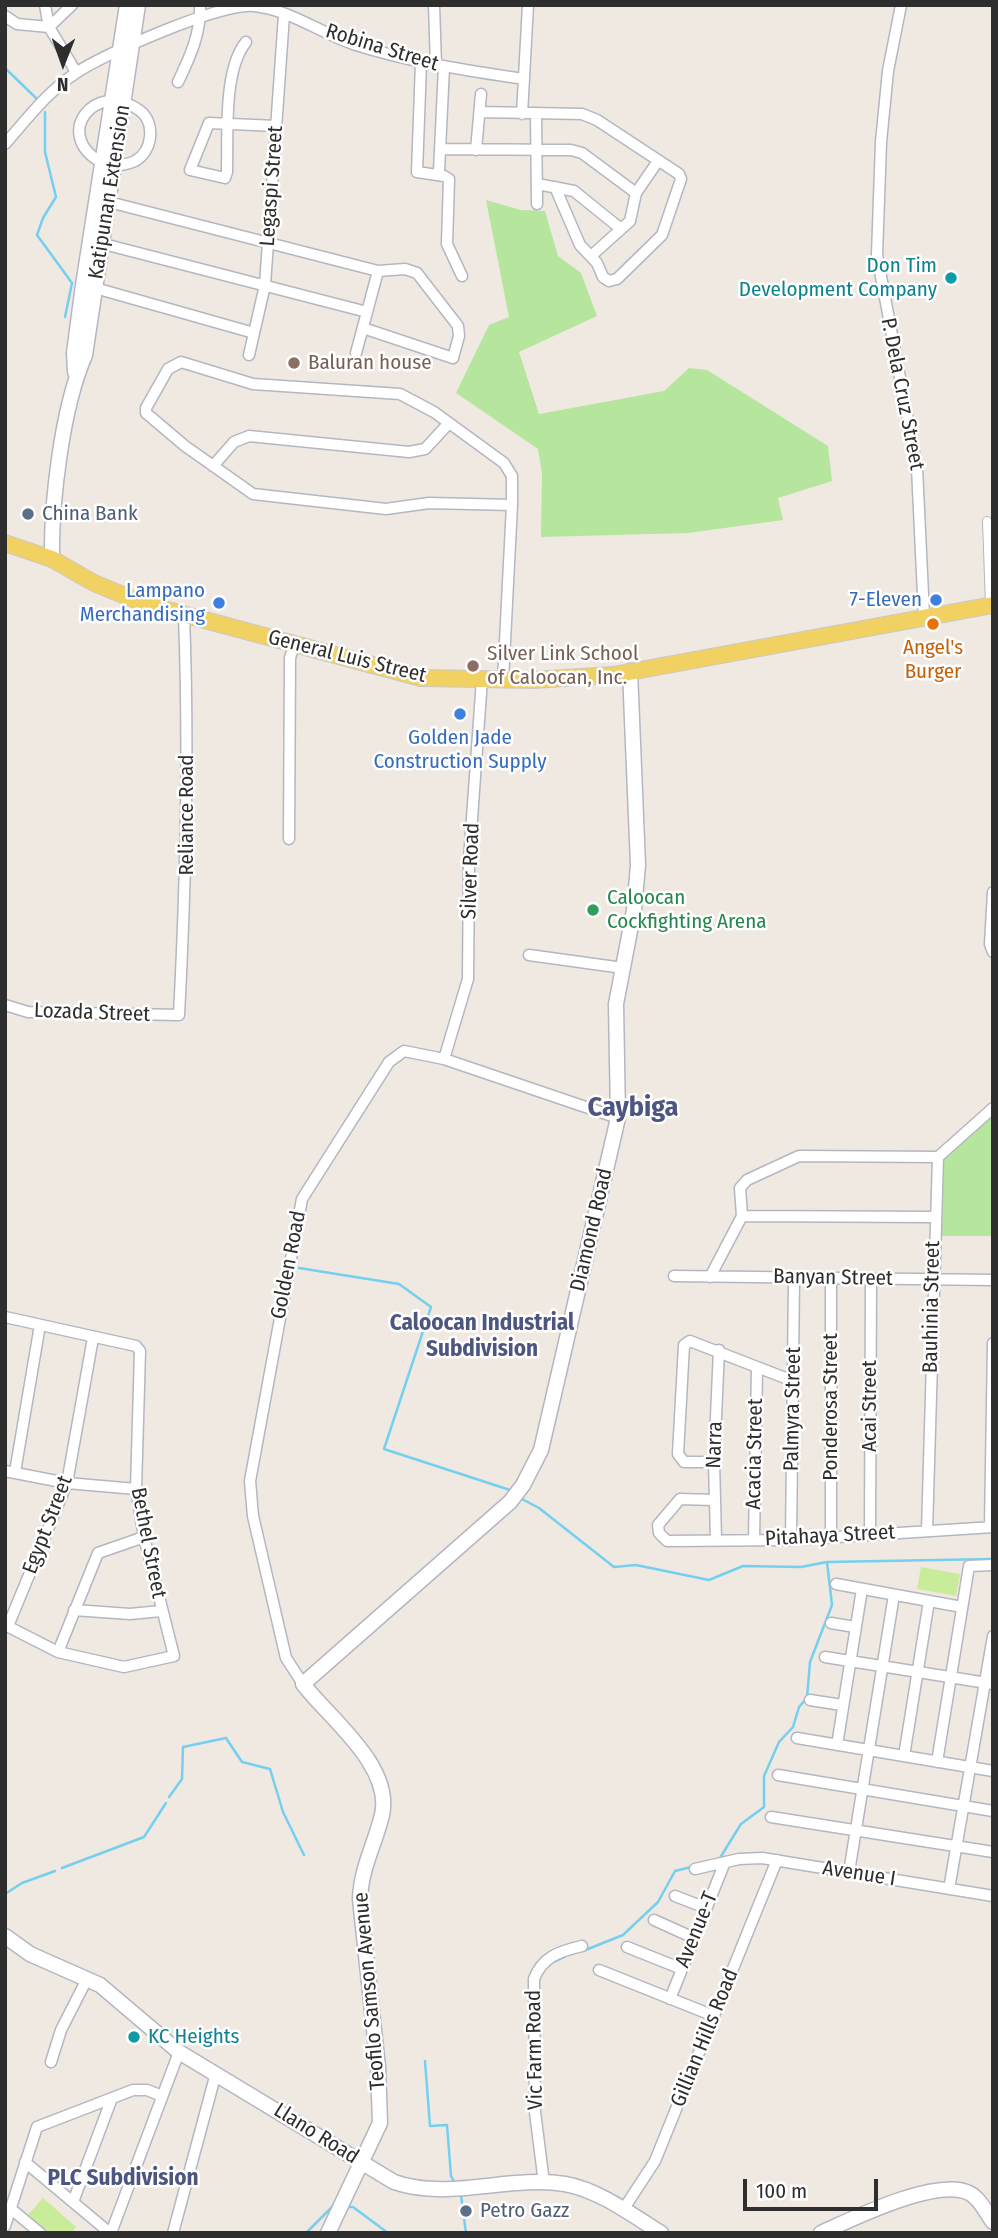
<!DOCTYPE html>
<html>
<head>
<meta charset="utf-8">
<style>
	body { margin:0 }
	#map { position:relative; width:998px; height:2238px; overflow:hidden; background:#efe9e1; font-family:"Fira Sans Condensed",sans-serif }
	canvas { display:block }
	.frame { position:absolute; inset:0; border:7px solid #2e2e2e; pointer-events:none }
	.north { position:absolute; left:28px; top:28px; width:70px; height:70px; -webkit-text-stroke:5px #fff; paint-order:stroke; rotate:181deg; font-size:19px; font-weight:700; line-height:28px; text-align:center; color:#2e2e2e }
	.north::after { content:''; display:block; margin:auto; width:24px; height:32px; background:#2e2e2e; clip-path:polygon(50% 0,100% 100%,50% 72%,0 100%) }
	.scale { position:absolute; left:743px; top:2179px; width:135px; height:32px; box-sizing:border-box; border:4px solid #2e2e2e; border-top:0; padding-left:9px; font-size:21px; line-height:24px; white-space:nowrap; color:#2e2e2e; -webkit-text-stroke:5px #fff; paint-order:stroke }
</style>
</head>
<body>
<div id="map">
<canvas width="998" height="2238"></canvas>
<div class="frame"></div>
<div class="north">N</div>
<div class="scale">100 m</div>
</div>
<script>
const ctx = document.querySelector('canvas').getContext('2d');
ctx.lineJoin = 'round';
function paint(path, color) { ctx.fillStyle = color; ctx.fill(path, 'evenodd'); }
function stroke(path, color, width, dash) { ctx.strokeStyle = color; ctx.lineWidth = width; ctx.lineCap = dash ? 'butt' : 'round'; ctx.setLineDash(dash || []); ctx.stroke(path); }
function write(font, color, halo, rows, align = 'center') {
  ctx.font = font + ' "Fira Sans Condensed",sans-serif'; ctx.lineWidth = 5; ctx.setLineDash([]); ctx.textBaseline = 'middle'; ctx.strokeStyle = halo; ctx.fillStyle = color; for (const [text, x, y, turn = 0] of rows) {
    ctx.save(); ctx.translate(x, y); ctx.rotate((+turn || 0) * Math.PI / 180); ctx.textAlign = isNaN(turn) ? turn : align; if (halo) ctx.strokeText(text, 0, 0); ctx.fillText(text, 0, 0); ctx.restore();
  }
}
paint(new Path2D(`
	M486 200 521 210 545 211 558 256 581 273 597 316 519 352 539 414 664 391 689 368 707 370 828 446 832 481 778 498 783 520 688 533 541 537 542 473 538 449 456 393 489 325 509 317Z
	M993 1115V1236H938L939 1163Z`), '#b6e59e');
paint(new Path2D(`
	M921 1567 960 1574 956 1596 917 1589Z
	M43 2198 76 2227 71 2233H49L28 2215Z`), '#c9ec9a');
stroke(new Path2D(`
	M5 68 37 99
	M45 112V152L56 197 43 218 37 235 72 283 65 317
	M299 1268 399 1284 431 1307 384 1449 513 1491
	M520 1498 539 1508 614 1567 636 1565 709 1580 743 1566 801 1567 827 1562 993 1559
	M169 1797 182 1779 183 1747 226 1738 242 1762 270 1769 283 1812 304 1855
	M720 1858 741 1824 764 1807V1776L779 1742 793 1727 799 1707 807 1698 810 1662 832 1605 827 1562
	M62 1868 144 1837 166 1803
	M5 1894 22 1883 55 1871
	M583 1951 623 1935 658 1902 675 1871 691 1867
	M551 1963 564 1957
	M425 2061 430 2126 447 2125 451 2176 455 2183
	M461 2195 466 2233
	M347 2207H353L388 2233
	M306 2233 333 2206`), '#75cff0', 2.5);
const pedestrian = new Path2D(`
	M987 521 990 605`);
const minor = new Path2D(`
	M45 5 49 27 76 72
	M434 5 436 66
	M901 5 888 71 881 142 877 255 917 468 924 616
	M5 16 17 24 49 27 72 5
	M246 42C223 70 228 136 227 172L225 178 190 170 209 123 276 126
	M421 63 417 172 444 176 449 179 447 244 462 276
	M178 82C190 57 201 33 200 5
	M480 112 582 114 597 120 679 174 681 179
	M522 114 528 5
	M536 114 537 204
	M5 144C27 119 48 91 76 73 105 53 221 3 254 6 288 9 321 33 353 44 409 62 465 70 524 79
	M441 149 571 150 582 153 636 193
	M476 150 481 94
	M101 162C52 135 95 79 139 110 156 122 153 151 135 161 130 164 121 165 114 166
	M439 171 444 67
	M537 184 574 191 621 229
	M555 187 580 245 597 263 603 277 609 281 617 279 662 235 681 179
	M109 202 378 271 405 269 417 273 458 326 459 336 453 358 363 328
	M96 242 367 312
	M591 256 630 221 636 193 658 161
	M88 286 254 333
	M356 353 378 271
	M249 355 265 285 284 15
	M213 466 234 442 249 436 409 452 425 449 449 423
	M503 680 512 505V476L504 463 434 412 400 394 253 384 181 362 168 369 146 408V413L185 446 253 494 386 509 429 503 512 505
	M289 839 290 658 294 645
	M993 892 990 944 993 952
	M529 955 623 968
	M5 1005 28 1012 179 1015C186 882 189 749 184 615
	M444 1059 468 979 469 860 482 679
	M742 1216 934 1217
	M674 1276 993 1280
	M710 1277 742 1216 740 1188 747 1180 799 1156 938 1157
	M5 1317 136 1346 140 1351 136 1489 144 1537 174 1656 124 1667 58 1652 5 1625
	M714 1462H684L678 1454 684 1345 690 1341 793 1381
	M5 1471 67 1483 136 1489
	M15 1472 40 1325
	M714 1500 680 1499 658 1525 659 1533 667 1541 791 1540 993 1527
	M990 1527 993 1343
	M927 1531 938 1157 993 1108
	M870 1534 871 1278
	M831 1535V1278
	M716 1540 714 1462 719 1350
	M754 1540 757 1368
	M791 1540 794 1278
	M836 1584 962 1607
	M74 1610 130 1614 161 1611
	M831 1623 855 1627
	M8 1626 67 1483 93 1338
	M58 1652 98 1553 144 1537
	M825 1657 993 1684
	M303 1684 286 1658 253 1516 250 1481 302 1199 389 1062 404 1051 444 1059 618 1118
	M810 1700 842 1705
	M797 1738 993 1771
	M837 1745 862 1589
	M904 1756 929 1601
	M937 1762 969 1566 993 1565
	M778 1775 993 1811
	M771 1817 993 1852
	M695 1869 739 1859 762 1858 993 1896
	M849 1872 894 1595
	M949 1889 993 1636
	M675 1896 706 1908
	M654 1920 694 1938
	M627 1947 682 1969
	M599 1970 714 2016
	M670 1999 725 1862
	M51 2062 61 2030 87 1979
	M25 2162 110 2233
	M544 2183 535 2112 534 1979C542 1957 560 1951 582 1946
	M73 2202 112 2098
	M10 2208 40 2233
	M623 2210 655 2161 777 1860
	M5 2226 37 2127 133 2090H147L162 2096
	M111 2233 179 2052
	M173 2233 216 2073`);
const secondary = new Path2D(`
	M75 372 74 353 83 285 127 5
	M52 559C51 502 62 408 85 355L138 5
	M5 1936 30 1954 100 1985 179 2052 394 2182C449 2201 509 2175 565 2184 599 2190 632 2215 661 2233
	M328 2233 380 2123 378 2067 360 1899C361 1868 375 1844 382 1815 393 1766 330 1719 303 1684L510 1502 523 1485 541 1450 618 1118 616 1004 634 910 638 865 630 671
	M821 2233C852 2219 937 2177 969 2193 980 2198 986 2213 993 2222`);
const primary = new Path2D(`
	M5 543 52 559 94 583 145 604 421 678 534 680 613 675 993 605`);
stroke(pedestrian, '#b4b7c1', 10);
stroke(minor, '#b4b7c1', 13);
stroke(secondary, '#b4b7c1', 17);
stroke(primary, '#c9c9c9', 18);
stroke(pedestrian, '#fff', 8);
stroke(minor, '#fff', 10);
stroke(secondary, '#fff', 14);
stroke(primary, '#f2d163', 16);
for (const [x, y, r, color] of [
	[951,278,7,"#0f9aa8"],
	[294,363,7,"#8d6e63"],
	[28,514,7,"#5c6f8a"],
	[936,600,7,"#3f7fe0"],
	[219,603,7,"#3f7fe0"],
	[933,624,7,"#e8710a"],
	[473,666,7,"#8d6e63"],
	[460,714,7,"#3f7fe0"],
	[593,910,7,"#2e9e5b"],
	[134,2037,7,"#0f9aa8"],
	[466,2211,7,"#5c6f8a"]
]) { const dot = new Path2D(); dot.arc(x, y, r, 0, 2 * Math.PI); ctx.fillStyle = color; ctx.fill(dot); stroke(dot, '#fff', 2.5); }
write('21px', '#2e2e2e', '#fff', [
	["Robina Street",382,48,17],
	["Legaspi Street",272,186,-86],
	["Katipunan Extension",110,192,-81],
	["P. Dela Cruz Street",902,394,79],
	["General Luis Street",347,657,14],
	["Reliance Road",187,815,-90],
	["Silver Road",471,871,-88],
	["Lozada Street",92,1013,2],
	["Diamond Road",592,1230,-77],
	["Golden Road",289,1265,-79],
	["Banyan Street",833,1278,1],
	["Bauhinia Street",932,1307,-89],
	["Acai Street",870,1406,-90],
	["Ponderosa Street",831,1407,-90],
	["Palmyra Street",793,1409,-89],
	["Narra",715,1445,-88],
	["Acacia Street",755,1454,-89],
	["Egypt Street",48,1525,-69],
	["Pitahaya Street",830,1536,-3],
	["Bethel Street",148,1543,79],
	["Avenue I",859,1874,9],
	["Avenue-T",697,1930,-68],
	["Teofilo Samson Avenue",370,1991,-95],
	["Gillian Hills Road",705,2038,-68],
	["Vic Farm Road",535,2050,-91],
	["Llano Road",316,2134,32]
]);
write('21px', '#0d838f', '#fff', [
	["Don Tim",937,266],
	["Development Company",937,290],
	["KC Heights",148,2037,"left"]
], 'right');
write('21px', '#785e54', '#fff', [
	["Baluran house",308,363],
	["Silver Link School",487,654],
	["of Caloocan, Inc.",487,678]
], 'left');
write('21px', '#4e5e75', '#fff', [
	["China Bank",42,514],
	["Petro Gazz",480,2211]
], 'left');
write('21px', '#366cbe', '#fff', [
	["Lampano",205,591],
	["Merchandising",205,615],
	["7-Eleven",922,600],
	["Golden Jade",460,738,"center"],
	["Construction Supply",460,762,"center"]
], 'right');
write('21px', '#c56008', '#fff', [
	["Angel's",933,648],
	["Burger",933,672]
]);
write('21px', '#27864d', '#fff', [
	["Caloocan",607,898],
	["Cockfighting Arena",607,922]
], 'left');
write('bold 23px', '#4d5680', '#fff', [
	["Caloocan Industrial",482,1324],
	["Subdivision",482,1350],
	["PLC Subdivision",123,2179]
]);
write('bold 28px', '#4d5680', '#fff', [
	["Caybiga",633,1108]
]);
</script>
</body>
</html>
